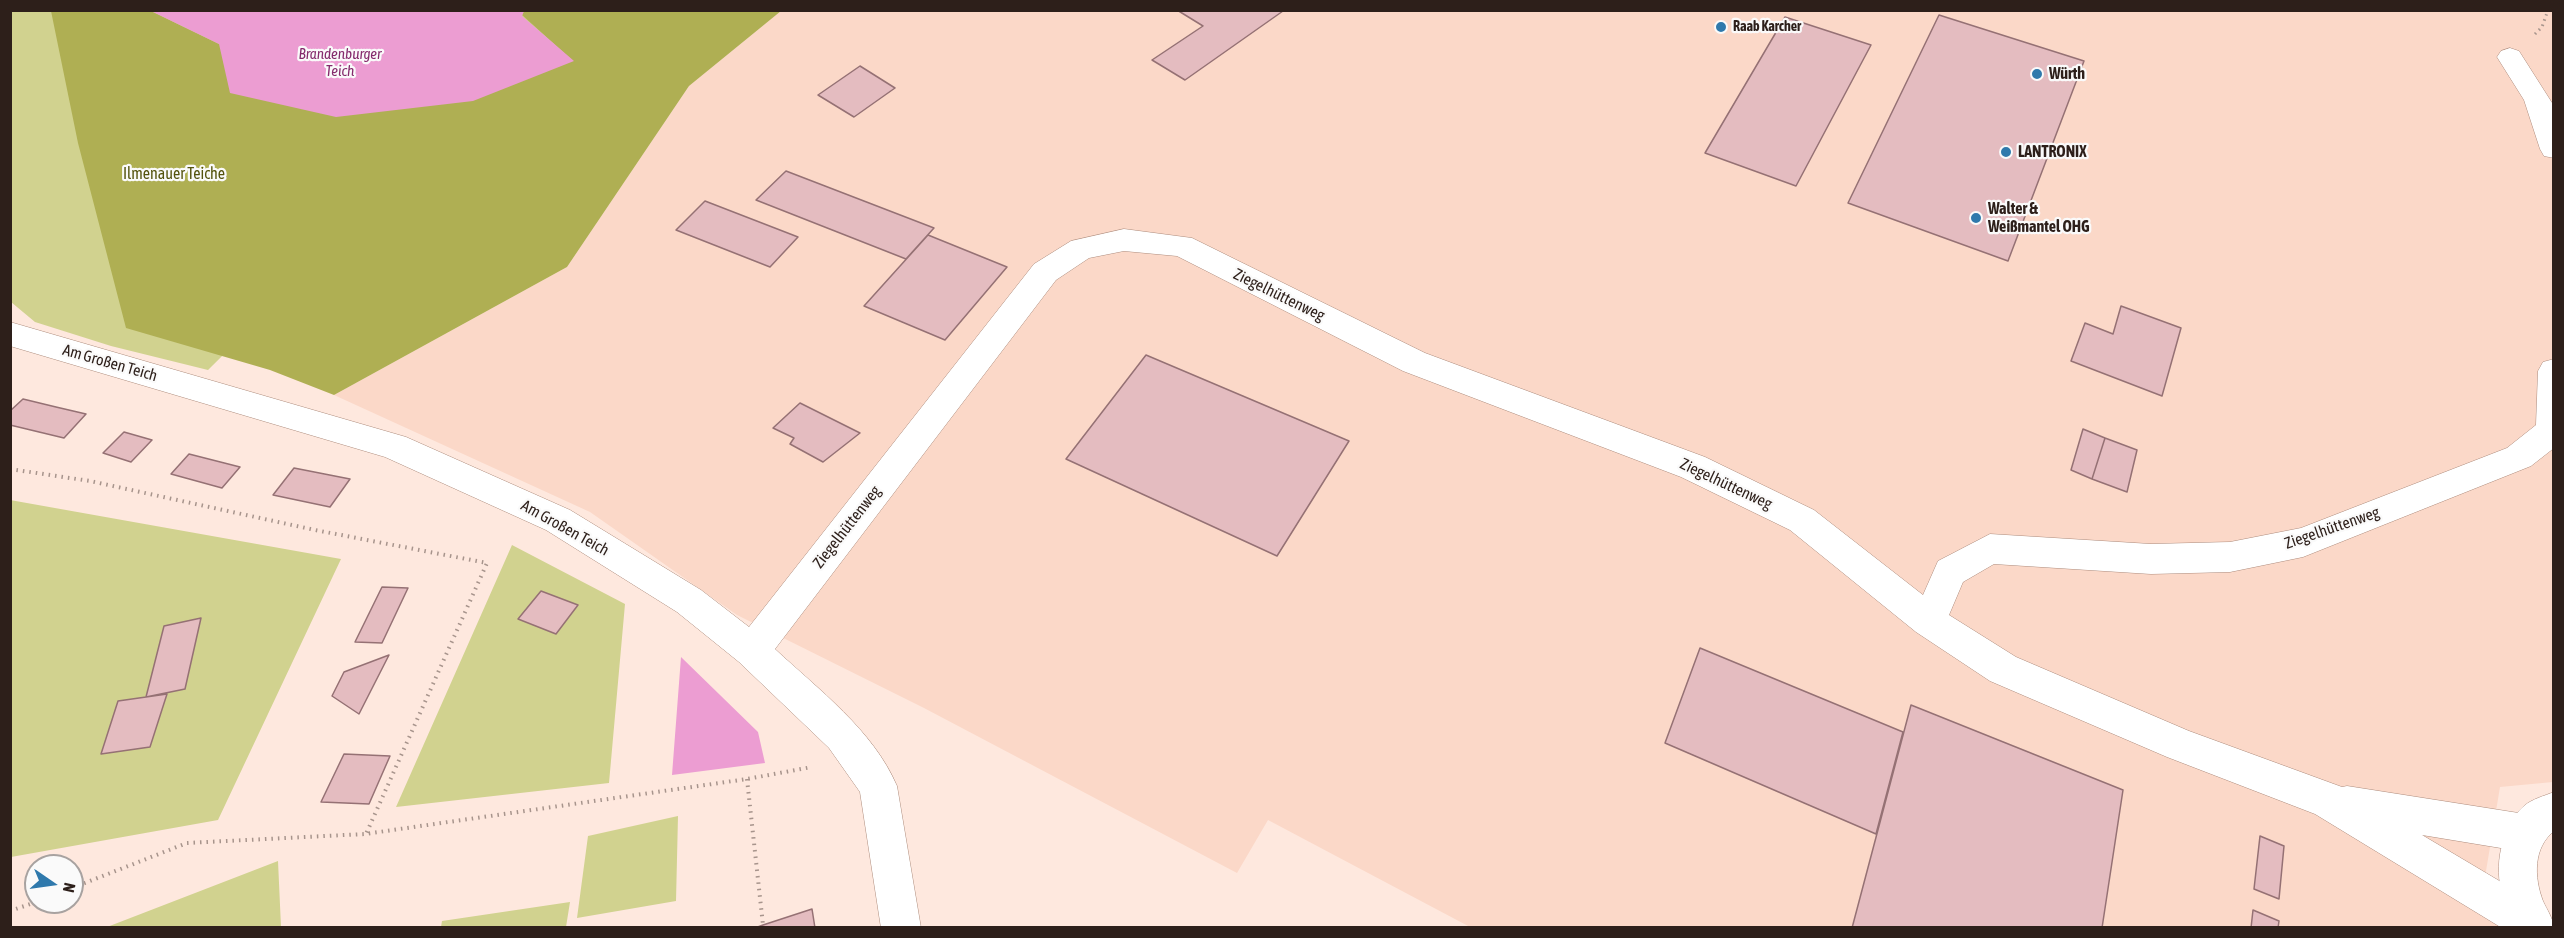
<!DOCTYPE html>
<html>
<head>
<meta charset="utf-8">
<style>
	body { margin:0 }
	#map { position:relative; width:2564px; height:938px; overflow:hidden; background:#fee8de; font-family:"Asap Condensed",sans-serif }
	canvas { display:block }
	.frame { position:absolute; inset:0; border:12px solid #2d1f1a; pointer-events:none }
	.north { position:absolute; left:24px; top:854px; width:60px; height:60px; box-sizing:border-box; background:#fafafa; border:2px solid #a8a2a0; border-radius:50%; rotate:103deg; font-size:16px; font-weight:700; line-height:24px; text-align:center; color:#2d1f1a }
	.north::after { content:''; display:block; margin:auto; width:21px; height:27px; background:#2f79ac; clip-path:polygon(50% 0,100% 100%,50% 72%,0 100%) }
</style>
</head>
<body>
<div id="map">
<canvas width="2564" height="938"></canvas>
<div class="frame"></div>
<div class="north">N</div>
</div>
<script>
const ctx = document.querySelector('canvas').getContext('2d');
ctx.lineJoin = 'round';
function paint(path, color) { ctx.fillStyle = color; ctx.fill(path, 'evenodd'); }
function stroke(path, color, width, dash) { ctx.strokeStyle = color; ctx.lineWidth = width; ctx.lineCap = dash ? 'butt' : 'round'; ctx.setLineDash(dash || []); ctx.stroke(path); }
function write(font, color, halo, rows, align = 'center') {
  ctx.font = font + ' "Asap Condensed",sans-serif'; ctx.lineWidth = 4.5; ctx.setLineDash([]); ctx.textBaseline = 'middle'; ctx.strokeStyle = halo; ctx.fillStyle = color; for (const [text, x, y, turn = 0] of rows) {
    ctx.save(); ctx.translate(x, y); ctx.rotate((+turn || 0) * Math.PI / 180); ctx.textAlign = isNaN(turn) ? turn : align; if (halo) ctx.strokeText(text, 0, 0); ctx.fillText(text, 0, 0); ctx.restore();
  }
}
paint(new Path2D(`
	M781 11H2553V782L2500 787 2484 883 2510 927H1470L1268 820 1237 873 924 708 737 615 590 512 334 395 567 267 689 86Z`), '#fbd8c8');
paint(new Path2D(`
	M10 11H781L355 224 208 370 111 346 35 322 11 302Z
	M10 500 341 559 218 820 11 857Z
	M512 545 625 604 609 783 396 807Z
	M678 816 676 901 577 918 588 836Z
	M278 861 281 927H104H107Z
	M570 902 566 927H441L442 921Z`), '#d1d28f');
paint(new Path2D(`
	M51 11H151L219 44 573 61 522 15 524 11H781L689 86 567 267 334 395 270 370 126 328 78 143Z`), '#afaf53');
paint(new Path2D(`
	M151 11H524L522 16 574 61 473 101 336 117 230 93 219 44Z
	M681 657 758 732 765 763 672 775Z`), '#ec9dd2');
const building = new Path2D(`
	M1177 10H1283V11L1185 80 1152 60 1203 26Z
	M1939 15 2084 61 2008 261 1848 203Z
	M1785 17 1871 45 1796 186 1705 153Z
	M860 66 895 88 854 117 818 95Z
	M786 171 934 228 906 259 756 200Z
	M705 201 798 237 770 267 676 230Z
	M928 235 1007 267 945 340 864 306Z
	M2121 306 2181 328 2162 396 2071 361 2085 323 2113 334Z
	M1146 355 1349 441 1277 556 1066 459Z
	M23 399 56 407 86 414 64 438 10 425V411Z
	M800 403 860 433 823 462 790 444 794 438 773 428Z
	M2083 429 2105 438 2092 479 2071 470Z
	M124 432 152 440 131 462 103 453Z
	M2105 438 2137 450 2127 492 2092 479Z
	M189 454 240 467 222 488 171 474Z
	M294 468 350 479 330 507 273 495Z
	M382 587 408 588 382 643 355 642Z
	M541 591 578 605 556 634 518 619Z
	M201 618 185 689 146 697 164 626Z
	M1700 648 1903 732 1876 834 1665 743Z
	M389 655 359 714 332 696 344 672Z
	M167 694 150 747 101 754 118 701Z
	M1911 705 2123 790 2102 928H1852Z
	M344 754 390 756 369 804 321 802Z
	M2260 836 2284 846 2279 899 2254 889Z
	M812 909 815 928H755L763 925Z
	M2253 910 2279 921 2278 928H2251Z`);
paint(building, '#e4bcc0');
stroke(building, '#957174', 1.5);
const minor = new Path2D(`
	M2510 48 2519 51 2554 106V158L2544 156 2540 149 2524 100 2497 57 2501 51Z
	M1124 229 1192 238 1425 353 1705 457 1814 510 1923 595 1938 561 1990 534 2151 544 2230 542 2301 528 2507 448 2536 425 2538 371 2543 362 2554 359V448L2531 466 2303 557 2230 572 2151 574 1994 564 1963 582 1949 615 2016 657 2189 731 2342 787 2347 786 2525 814 2539 820 2544 833 2539 846 2525 852 2422 835 2545 908 2551 922 2549 928H2502L2315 814 2167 757 1990 681 1916 632 1790 530 1681 477 1403 371 1177 256 1124 251 1089 258 1056 280 775 649C819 690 873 730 897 786L921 928H881L860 792 829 748 739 662 677 612 546 530 385 457 10 346V322L406 437 570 510 701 590 749 627 1034 264 1071 241Z`);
const major = new Path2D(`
	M2554 792V831C2533 848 2534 877 2543 901 2547 910 2553 918 2554 928H2513C2499 894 2492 863 2508 829 2512 820 2517 812 2524 806 2532 799 2544 796 2554 792Z`);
stroke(minor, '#ae8d7e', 1);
stroke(major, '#ae8d7e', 1);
stroke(new Path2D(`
	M2535 34 2542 27 2548 10`), '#a7948c', 3, [1.5, 4]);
stroke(new Path2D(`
	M10 469 90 481 315 530 487 563 366 834
	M747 779 763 925
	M72 888 187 843 365 834 747 779 812 767
	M10 911 36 902`), '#a7948c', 4, [1.5, 5]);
paint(minor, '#fff');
paint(major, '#fff');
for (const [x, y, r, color] of [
	[1721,27,6,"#2f79ac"],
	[2037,74,6,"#2f79ac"],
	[2006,152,6,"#2f79ac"],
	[1976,218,6,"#2f79ac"]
]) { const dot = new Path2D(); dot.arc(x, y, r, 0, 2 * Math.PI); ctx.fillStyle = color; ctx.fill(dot); stroke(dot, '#fafafa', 2); }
write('bold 14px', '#2d1f1a', '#fafafa', [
	["Raab Karcher",1733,27]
], 'left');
write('italic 15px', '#842a6c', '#fafafa', [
	["Brandenburger",340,54],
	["Teich",340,71]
]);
write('bold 16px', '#2d1f1a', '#fafafa', [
	["Würth",2049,74],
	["LANTRONIX",2018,152],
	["Walter &",1988,209],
	["Weißmantel OHG",1988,227]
], 'left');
write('16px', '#54530d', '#fafafa', [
	["Ilmenauer Teiche",174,174]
]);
write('16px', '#2d1f1a', '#fafafa', [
	["Ziegelhüttenweg",1279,295,26],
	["Am Großen Teich",110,363,16],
	["Ziegelhüttenweg",1726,484,25],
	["Ziegelhüttenweg",847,527,-52],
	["Am Großen Teich",565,528,29],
	["Ziegelhüttenweg",2332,528,-19]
]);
</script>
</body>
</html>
